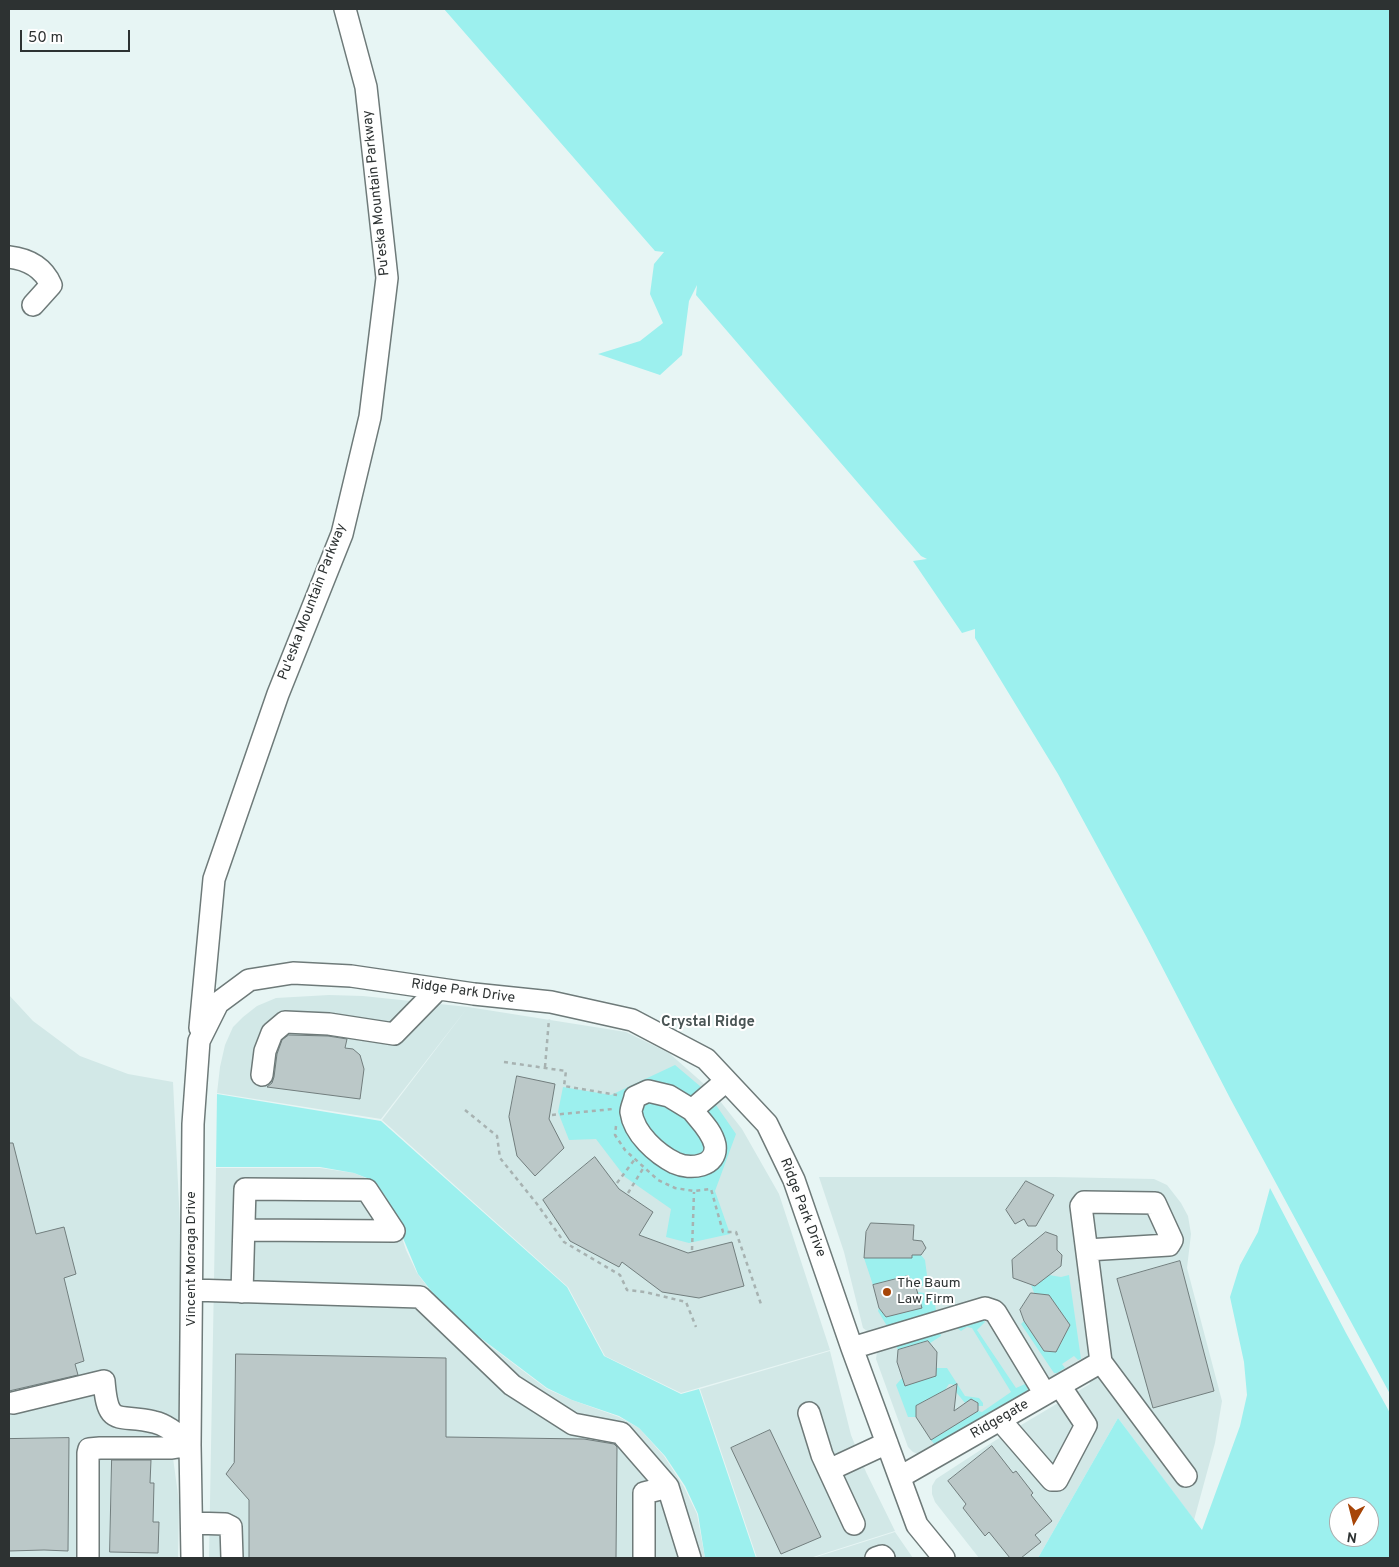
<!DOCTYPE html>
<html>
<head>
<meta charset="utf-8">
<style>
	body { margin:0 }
	#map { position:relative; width:1399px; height:1567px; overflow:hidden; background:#e7f5f4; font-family:Overpass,sans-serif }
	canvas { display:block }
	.frame { position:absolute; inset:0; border:10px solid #2d3232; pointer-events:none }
	.north { position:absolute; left:1329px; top:1497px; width:50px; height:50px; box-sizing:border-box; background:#fff; border:1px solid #abadad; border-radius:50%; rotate:188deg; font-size:14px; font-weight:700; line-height:20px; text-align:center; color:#2d3232 }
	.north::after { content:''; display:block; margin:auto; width:18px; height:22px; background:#a74507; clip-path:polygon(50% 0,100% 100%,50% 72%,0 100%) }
	.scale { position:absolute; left:20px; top:30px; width:110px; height:22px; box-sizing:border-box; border:2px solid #2d3232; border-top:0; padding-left:6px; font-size:15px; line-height:18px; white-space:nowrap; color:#2d3232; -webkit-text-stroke:4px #fff; paint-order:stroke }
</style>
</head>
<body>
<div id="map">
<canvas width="1399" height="1567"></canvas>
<div class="frame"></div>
<div class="north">N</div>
<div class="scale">50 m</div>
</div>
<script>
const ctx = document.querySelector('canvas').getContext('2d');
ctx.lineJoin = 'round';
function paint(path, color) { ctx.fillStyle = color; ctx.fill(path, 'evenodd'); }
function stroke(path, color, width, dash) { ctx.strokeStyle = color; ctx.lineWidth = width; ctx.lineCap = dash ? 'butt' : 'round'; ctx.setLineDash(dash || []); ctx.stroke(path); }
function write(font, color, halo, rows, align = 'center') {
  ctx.font = font + ' Overpass,sans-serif'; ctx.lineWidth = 4; ctx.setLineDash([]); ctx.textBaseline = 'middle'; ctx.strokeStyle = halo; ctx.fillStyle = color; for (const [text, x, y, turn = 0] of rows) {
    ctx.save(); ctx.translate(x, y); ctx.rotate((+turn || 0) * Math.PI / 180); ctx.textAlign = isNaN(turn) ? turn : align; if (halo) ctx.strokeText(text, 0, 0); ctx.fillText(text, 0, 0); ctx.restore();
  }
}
paint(new Path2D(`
	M9 995 33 1021 80 1056 128 1074 173 1082 182 1265 181 1420 171 1443 179 1502 178 1558H9Z
	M329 995 363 996 468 1007 381 1119 217 1093 220 1067 225 1045 233 1027 243 1017 257 1006 276 998Z
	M468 1007 626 1032 669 1053 713 1092 742 1129 779 1194 830 1350 681 1393 605 1356 568 1287 382 1120Z
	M216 1168H320L354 1173 371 1180 386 1197 396 1220 406 1250 417 1273 435 1297 461 1324 547 1389 572 1400 619 1417 639 1428 664 1456 684 1487 697 1514 705 1558H209Z
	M819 1177H1055L1154 1179 1167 1185 1181 1203 1188 1216 1191 1234 1187 1268 1222 1401 1215 1443 1194 1520 1118 1418 1038 1558H979L935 1502 932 1494V1486L936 1479 996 1440 1090 1384 1081 1359 924 1454H918L913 1452 908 1447 876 1359 877 1352 867 1331 863 1328 844 1252Z
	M830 1351 851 1435 866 1472 895 1531 810 1558H757L700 1389Z
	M895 1532 913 1558H813Z`), '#d2e8e7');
paint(new Path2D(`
	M444 9H1390V1394L1231 1100 1146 936 1058 774 975 638V629L962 633 913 561 927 559 921 556 696 295 697 285 689 301 682 355 660 375 598 354 640 341 663 323 650 294 654 264 664 252 655 251Z
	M675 1065 707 1092 736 1134 715 1191 730 1234 689 1243 666 1237 671 1209 625 1177 596 1139 569 1140 558 1112 563 1087 611 1095Z
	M217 1094 381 1121 567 1287 604 1356 681 1394 699 1389 756 1558H705L698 1514 685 1486 665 1456 639 1428 619 1416 572 1400 547 1388 462 1324 436 1297 418 1274 386 1197 372 1180 354 1173 320 1167H216Z
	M1270 1188 1346 1333 1390 1413V1558H1038L1118 1418 1202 1530 1240 1426 1247 1395 1244 1362 1230 1297 1240 1265 1258 1232ZM1339 1507H1369V1537H1339Z
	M912 1255H921L925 1260 928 1283 923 1286 913 1284 914 1282 907 1276 873 1285 864 1258H912Z
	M1049 1275 1061 1277 1069 1275 1081 1359 1078 1360 1074 1356 1062 1364 1065 1368 1057 1373H1054L1021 1324 1024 1321 1044 1351H1056L1062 1342 1060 1339 1065 1335 1070 1325 1049 1295H1035L1031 1285 1035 1286Z
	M918 1292 924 1293 927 1296H934L936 1311 887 1326 878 1311 879 1308 886 1317 922 1308Z
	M982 1318 985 1322 977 1330 1016 1388 1025 1384 1028 1389 1027 1391 936 1446 931 1440 978 1411 982 1412 1011 1392 972 1328 967 1327 961 1331 956 1327Z
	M940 1331 941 1336 930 1343 928 1341 898 1350 896 1346Z
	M936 1368H947L965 1396 979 1398 983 1403V1406H978V1403L971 1399 965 1403 956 1392 955 1385 949 1384 945 1390 916 1406V1417H908L896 1385 902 1378 905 1386 936 1372Z`), '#9cf0ee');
const building = new Path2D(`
	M289 1035 328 1036 347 1039 345 1048 353 1049 360 1055 364 1069 360 1099 267 1087 272 1083 274 1077 277 1054 282 1040Z
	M517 1076 555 1084 549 1119 564 1148 535 1176 517 1156 509 1117Z
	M9 1143H13L36 1234 64 1227 76 1274 64 1278 84 1361 75 1364 78 1375 9 1391Z
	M595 1157 619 1189 653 1212 639 1235 688 1253 732 1242 744 1286 699 1298 662 1292 622 1262 619 1267 570 1241 543 1200Z
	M1026 1181 1054 1195 1036 1226H1028L1024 1219 1015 1224 1006 1210Z
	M871 1223 914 1225 913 1240 922 1241 926 1248 921 1255H912V1258H864L866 1232Z
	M1046 1232 1057 1236V1250L1062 1255 1061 1266 1035 1286 1013 1278 1012 1260Z
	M1180 1261 1214 1391 1153 1408 1117 1279Z
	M908 1276 915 1284 922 1308 886 1317 879 1308 873 1285Z
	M1031 1293 1049 1295 1070 1325 1056 1352 1044 1351 1024 1321 1020 1310Z
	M928 1341 937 1352 936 1376 905 1386 897 1362 898 1350Z
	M236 1354 446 1358V1437L584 1439 614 1444 617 1447 616 1558H249V1500L226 1474 234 1463Z
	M957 1384 954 1411 971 1399 978 1403V1411L931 1440 916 1417V1406Z
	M770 1430 821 1537 781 1554 731 1448Z
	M69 1438 68 1551 44 1550 9 1551V1439Z
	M992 1446 1013 1473 1016 1471 1033 1493 1031 1495 1052 1521 1035 1535 1041 1542 1021 1558H1010L989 1532 985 1536 963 1508 966 1504 948 1481Z
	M112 1460H151L150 1483H154L153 1522H159L158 1553 110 1552Z`);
paint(building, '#bbc8c8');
stroke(building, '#727e7e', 1);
const minor = new Path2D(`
	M9 257C27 259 43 267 51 285L33 305
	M200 1028 214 879 278 694 342 534 370 417 387 278 366 87 345 9
	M262 1075 265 1051 272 1033 285 1022 329 1024 394 1034 438 989
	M692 1110C700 1120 712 1131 715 1145 718 1167 690 1170 675 1163 657 1154 634 1134 631 1112 631 1108 634 1102 635 1097L648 1091 669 1096 692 1110 726 1081
	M1087 1250 1169 1245 1172 1240 1155 1203 1084 1202 1081 1206 1101 1362 1186 1476
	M192 1290 420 1297 512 1385 573 1424 621 1433 668 1487
	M242 1292 245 1189 367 1190 394 1231 244 1230
	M852 1348 985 1308 994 1311 996 1313 1045 1394
	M13 1403 104 1381C108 1429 117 1413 154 1422 168 1425 179 1436 190 1445
	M809 1413 822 1455 854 1524
	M1000 1420 1052 1480H1057L1086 1425 1060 1386
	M829 1470 887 1443
	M900 1477 1101 1362
	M192 1523 225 1524 231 1527 232 1558
	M88 1558V1453L89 1449 100 1448H172L190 1445
	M192 1558 190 1445 193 1124 199 1041 218 1003 249 980 293 973 351 976 474 994 551 1002 632 1020 706 1059 767 1124 794 1180 852 1348 917 1525 944 1558
	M644 1558V1493L668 1487 690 1558
	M876 1558 882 1556 884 1558`);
stroke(minor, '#6e7a79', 24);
stroke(new Path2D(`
	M504 1062 566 1071 564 1086 617 1095
	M545 1067 549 1019
	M465 1110 497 1136 500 1158 537 1204 564 1242 620 1275 627 1290 645 1292 686 1302 696 1327
	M552 1115 613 1109
	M616 1126 615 1135 625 1150 658 1180 675 1188 694 1191 711 1189 723 1232H736L762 1307
	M617 1183 635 1159
	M628 1193 644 1167
	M692 1250 694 1192`), '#a7b2b1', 2.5, [4, 4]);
stroke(minor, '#fff', 21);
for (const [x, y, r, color] of [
	[887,1292,5,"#a74507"]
]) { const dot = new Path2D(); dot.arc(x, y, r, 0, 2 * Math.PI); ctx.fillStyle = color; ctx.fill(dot); stroke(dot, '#fff', 2); }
write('14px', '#2d3232', '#fff', [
	["Pu'eska Mountain Parkway",377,193,-96],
	["Pu'eska Mountain Parkway",313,602,-69],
	["Ridge Park Drive",463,992,8],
	["Ridge Park Drive",802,1208,69],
	["Vincent Moraga Drive",192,1259,-90],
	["Ridgegate",1000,1420,-30]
]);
write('14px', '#2d3232', '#fff', [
	["The Baum",897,1284],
	["Law Firm",897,1300]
], 'left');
write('bold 15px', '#495454', '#fff', [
	["Crystal Ridge",708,1023]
]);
</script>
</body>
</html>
